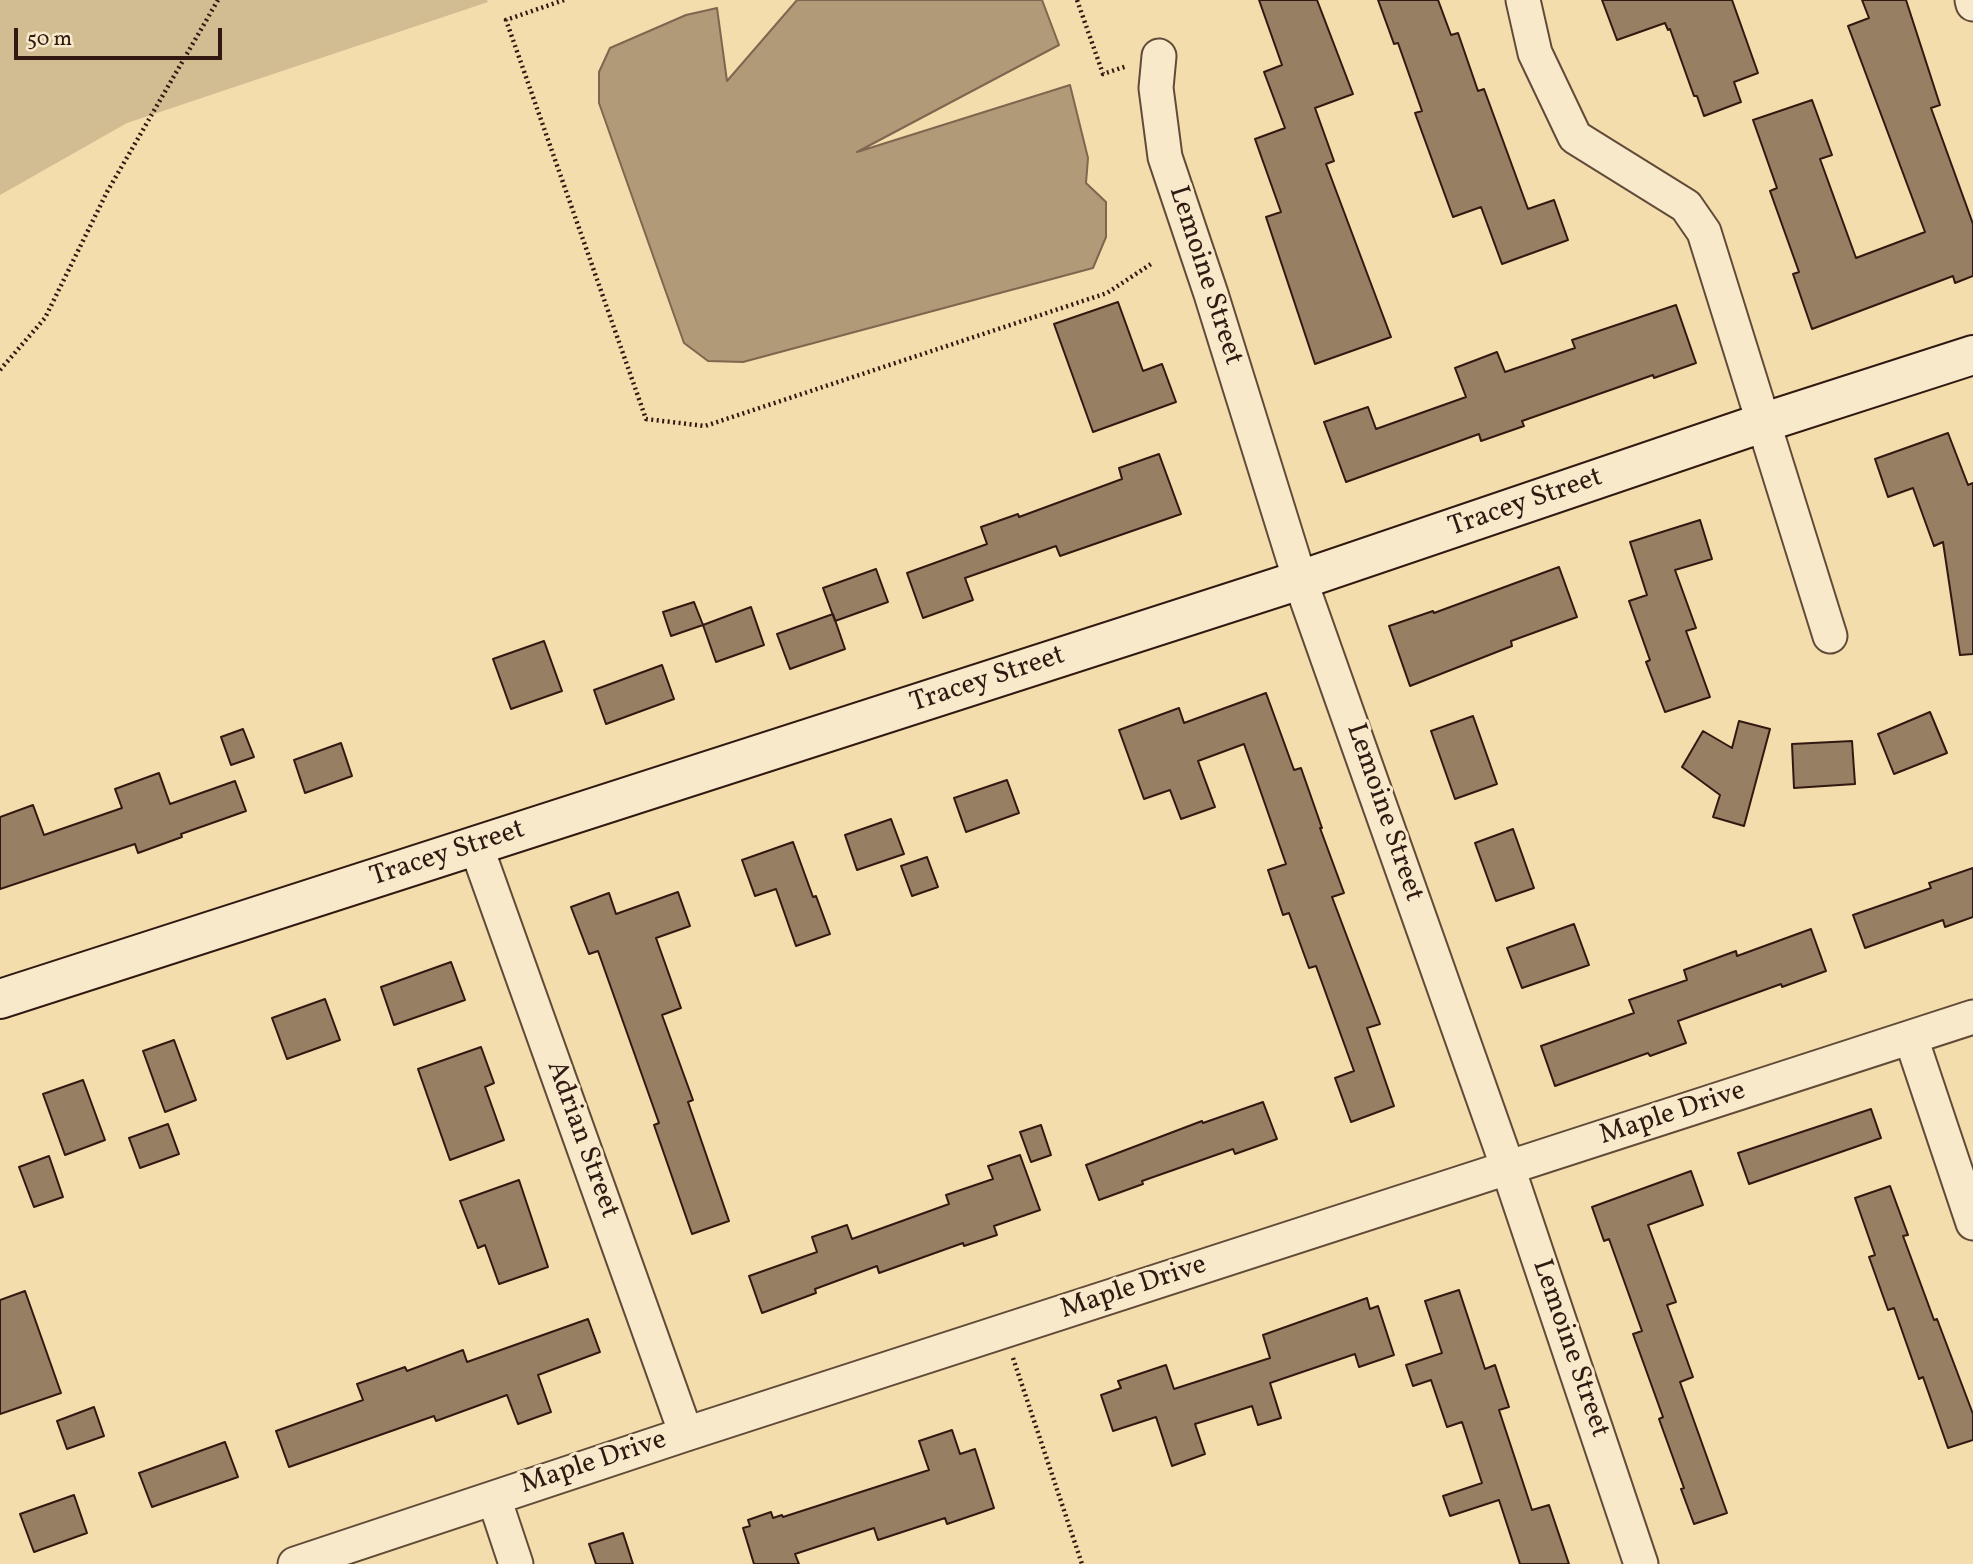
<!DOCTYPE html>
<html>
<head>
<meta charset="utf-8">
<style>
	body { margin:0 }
	#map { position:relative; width:1973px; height:1564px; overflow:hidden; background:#f3ddad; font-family:Vollkorn,serif }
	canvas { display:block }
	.scale { position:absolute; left:14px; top:28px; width:208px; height:32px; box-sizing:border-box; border:4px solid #311911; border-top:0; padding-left:9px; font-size:21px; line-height:24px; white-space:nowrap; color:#311911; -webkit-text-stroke:5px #f7e9ca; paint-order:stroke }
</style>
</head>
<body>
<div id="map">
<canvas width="1973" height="1564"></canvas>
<div class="scale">50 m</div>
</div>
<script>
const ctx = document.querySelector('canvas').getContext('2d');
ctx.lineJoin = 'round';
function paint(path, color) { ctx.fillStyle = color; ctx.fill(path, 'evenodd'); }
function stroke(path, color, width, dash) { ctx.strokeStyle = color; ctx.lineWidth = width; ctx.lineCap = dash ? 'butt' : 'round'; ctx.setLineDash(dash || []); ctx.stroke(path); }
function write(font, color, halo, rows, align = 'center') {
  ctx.font = font + ' Vollkorn,serif'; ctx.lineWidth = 6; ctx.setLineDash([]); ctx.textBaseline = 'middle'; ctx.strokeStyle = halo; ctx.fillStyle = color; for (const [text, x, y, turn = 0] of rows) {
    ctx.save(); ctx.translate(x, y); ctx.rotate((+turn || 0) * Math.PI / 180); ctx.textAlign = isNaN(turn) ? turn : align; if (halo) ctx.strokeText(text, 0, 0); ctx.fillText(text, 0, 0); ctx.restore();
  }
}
paint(new Path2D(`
	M0 0H487L488 2 127 123 0 195Z`), '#d2bc92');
const water = new Path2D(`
	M797 0H1042L1059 45 857 152 1070 85 1088 158 1086 183 1106 202V237L1093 268 743 362 708 361 684 343 599 103V72L610 48 686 15 717 8 727 81Z`);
paint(water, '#b19a78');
stroke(water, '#7e664f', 2);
const building = new Path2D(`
	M1259 0H1317L1353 94 1315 108 1334 161 1326 164 1391 337 1315 364 1266 217 1281 212 1255 139 1285 128 1264 72 1282 65Z
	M1378 0H1438L1451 35 1458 33 1478 91 1484 89 1528 209 1554 200 1568 240 1502 264 1481 207 1453 217 1415 113 1422 111 1398 43 1394 44Z
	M1602 0H1732L1758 73 1734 82 1741 102 1704 116 1697 96H1694L1670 29 1668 30 1665 23 1617 40Z
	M1862 0H1906L1940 105 1931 108 1973 224V276L1955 283 1953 276 1812 329 1793 274 1799 272 1770 191 1777 188 1753 120 1812 100 1832 155 1820 159 1856 258 1925 232 1848 26 1869 18Z
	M1118 302 1143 371 1162 364 1176 402 1093 432 1054 324Z
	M1676 305 1696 363 1654 378 1653 375 1522 421 1524 426 1481 441 1479 434 1346 482 1324 422 1368 407 1376 429 1466 397 1455 368 1497 352 1505 372 1575 348 1572 340Z
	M1948 433 1968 485 1973 483V654L1960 655 1943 542 1934 546 1913 488 1888 497 1875 459Z
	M1159 454 1181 514 1060 556 1056 546 965 578 973 600 923 618 907 573 987 544 981 527 1018 514 1019 517 1122 479 1119 468Z
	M1700 520 1712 559 1675 570 1696 628 1686 631 1710 697 1665 712 1646 662 1650 660 1629 601 1647 595 1630 542Z
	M1559 567 1577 617 1511 641 1512 646 1410 686 1389 626 1433 611 1434 613Z
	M876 569 888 602 835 621 823 588Z
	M694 602 703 625 671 636 663 612Z
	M751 607 764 645 716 662 703 625Z
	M833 614 845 649 790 669 777 634Z
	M544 641 562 691 511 709 493 659Z
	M662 665 674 699 606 724 594 690Z
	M1266 693 1294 770 1301 768 1322 828H1320L1344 893 1332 897 1380 1024 1367 1028 1394 1106 1351 1122 1335 1078 1354 1071 1316 966 1309 968 1289 913 1283 915 1268 870 1286 864 1244 744 1198 761 1215 807 1181 819 1170 790 1144 799 1119 730 1179 708 1184 723Z
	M1930 712 1947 753 1894 774 1878 734Z
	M1473 716 1497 784 1455 799 1431 731Z
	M1739 721 1770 729 1744 826 1713 817 1720 795 1682 767 1703 731 1732 748Z
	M243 729 254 757 231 765 221 737Z
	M1852 741 1855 784 1794 788 1792 744Z
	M341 743 352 776 305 793 294 760Z
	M159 773 170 804 235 781 246 811 181 834 182 837 138 853 135 844 0 889V817L33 805 44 835 122 808 115 789Z
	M1007 780 1019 813 966 832 954 798Z
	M891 819 904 854 857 870 845 835Z
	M1513 829 1534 888 1496 901 1475 843Z
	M793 842 813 897 816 896 830 934 796 946 776 889 755 896 742 860Z
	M927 857 938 887 912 896 901 866Z
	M1973 868V917L1945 927 1943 920 1865 948 1853 915 1931 888 1929 883Z
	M678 892 690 926 656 938 681 1008 662 1015 693 1100 688 1102 729 1221 692 1234 654 1125 659 1123 598 951 589 954 571 907 609 893 616 914Z
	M1574 924 1589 965 1522 988 1507 948Z
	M1811 929 1826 971 1782 987 1781 984 1678 1021 1686 1043 1650 1056 1648 1053 1555 1086 1541 1046 1634 1013 1629 1000 1687 980 1684 970 1736 951 1737 956Z
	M451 962 465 1000 394 1025 381 987Z
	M325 999 340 1040 287 1059 272 1018Z
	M174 1040 196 1100 165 1112 143 1051Z
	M481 1047 494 1083 485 1087 504 1140 450 1160 418 1069Z
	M83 1080 105 1140 65 1155 43 1094Z
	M1263 1102 1277 1139 1235 1154 1233 1149 1142 1181 1143 1184 1099 1200 1086 1165 1202 1121 1203 1123Z
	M1871 1109 1881 1138 1749 1184 1738 1153Z
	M168 1124 179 1154 140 1168 129 1138Z
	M1041 1125 1051 1155 1031 1162 1020 1132Z
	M1020 1155 1040 1210 994 1226 997 1235 964 1246 963 1243 879 1273 877 1266 815 1289 816 1293 762 1313 749 1276 817 1252 812 1237 847 1225 852 1239 949 1204 946 1195 993 1179 988 1166Z
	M49 1156 63 1197 34 1207 19 1167Z
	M1691 1171 1703 1205 1648 1225 1676 1302 1667 1305 1693 1377 1680 1382 1727 1513 1694 1524 1681 1489 1684 1488 1659 1419 1663 1417 1633 1334 1642 1331 1609 1239 1604 1241 1592 1207Z
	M519 1180 548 1267 499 1284 485 1245 478 1248 460 1201Z
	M1890 1186 1908 1235 1903 1236 1934 1320 1937 1319 1973 1414V1440L1948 1448 1923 1377 1919 1379 1894 1308 1888 1310 1869 1257 1875 1255 1855 1198Z
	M1459 1290 1485 1369 1495 1365 1509 1407 1499 1410 1532 1510 1549 1505 1569 1564H1520L1499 1500 1450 1516 1443 1496 1482 1483 1462 1422 1447 1427 1431 1380 1413 1386 1406 1365 1442 1353 1425 1301Z
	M25 1291 61 1393 0 1414V1300Z
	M1367 1298 1370 1309 1378 1306 1394 1355 1359 1367 1355 1354 1270 1383 1281 1418 1258 1425 1252 1406 1195 1424 1205 1454 1172 1466 1156 1417 1113 1431 1101 1395 1121 1388 1118 1381 1166 1365 1174 1389 1270 1358 1263 1335Z
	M588 1319 600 1352 538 1375 551 1412 518 1424 507 1395 436 1421 434 1416 289 1467 276 1431 363 1400 357 1384 405 1367 407 1371 463 1350 467 1362Z
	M94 1407 104 1436 67 1449 57 1421Z
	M952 1430 960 1454 975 1449 994 1508 947 1524 945 1518 878 1540 874 1528 795 1554 799 1564H754L743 1528 750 1526 748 1520 771 1512 773 1518 782 1515 783 1517 929 1470 919 1441Z
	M225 1442 238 1477 152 1507 139 1473Z
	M74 1495 87 1533 34 1552 20 1514Z
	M623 1533 633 1564H596L589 1544Z`);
paint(building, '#967f62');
stroke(building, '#311911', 2);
const street = new Path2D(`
	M1523 0 1535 53 1575 137 1686 206 1704 232 1830 636
	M1972 0 1973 4
	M1159 56 1156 88 1165 157 1211 294 1300 580 1508 1168 1641 1564
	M476 846 686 1434
	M1911 1038 1973 1223
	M494 1498 516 1564
	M295 1564 686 1434 1973 1017`);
const secondary = new Path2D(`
	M0 999 1300 580 1765 422 1973 355`);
stroke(street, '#624a38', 37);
stroke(secondary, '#311911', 42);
stroke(new Path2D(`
	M564 0 506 20 646 419 705 426 1107 293 1151 264
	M1077 0 1103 74 1127 66
	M0 370 45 318 107 192 218 0
	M1013 1358 1082 1564`), '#311911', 4.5, [2, 3.5]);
stroke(street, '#f7e9ca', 33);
stroke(secondary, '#f7e9ca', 38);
write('28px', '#311911', '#f7e9ca', [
	["Lemoine Street",1204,276,72],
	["Tracey Street",1526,504,-19],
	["Tracey Street",988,681,-18],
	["Lemoine Street",1383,813,71],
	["Tracey Street",448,855,-18],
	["Maple Drive",1673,1115,-18],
	["Adrian Street",581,1140,70],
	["Maple Drive",1134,1289,-18],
	["Lemoine Street",1569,1349,71],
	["Maple Drive",594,1464,-18]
]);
</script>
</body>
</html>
